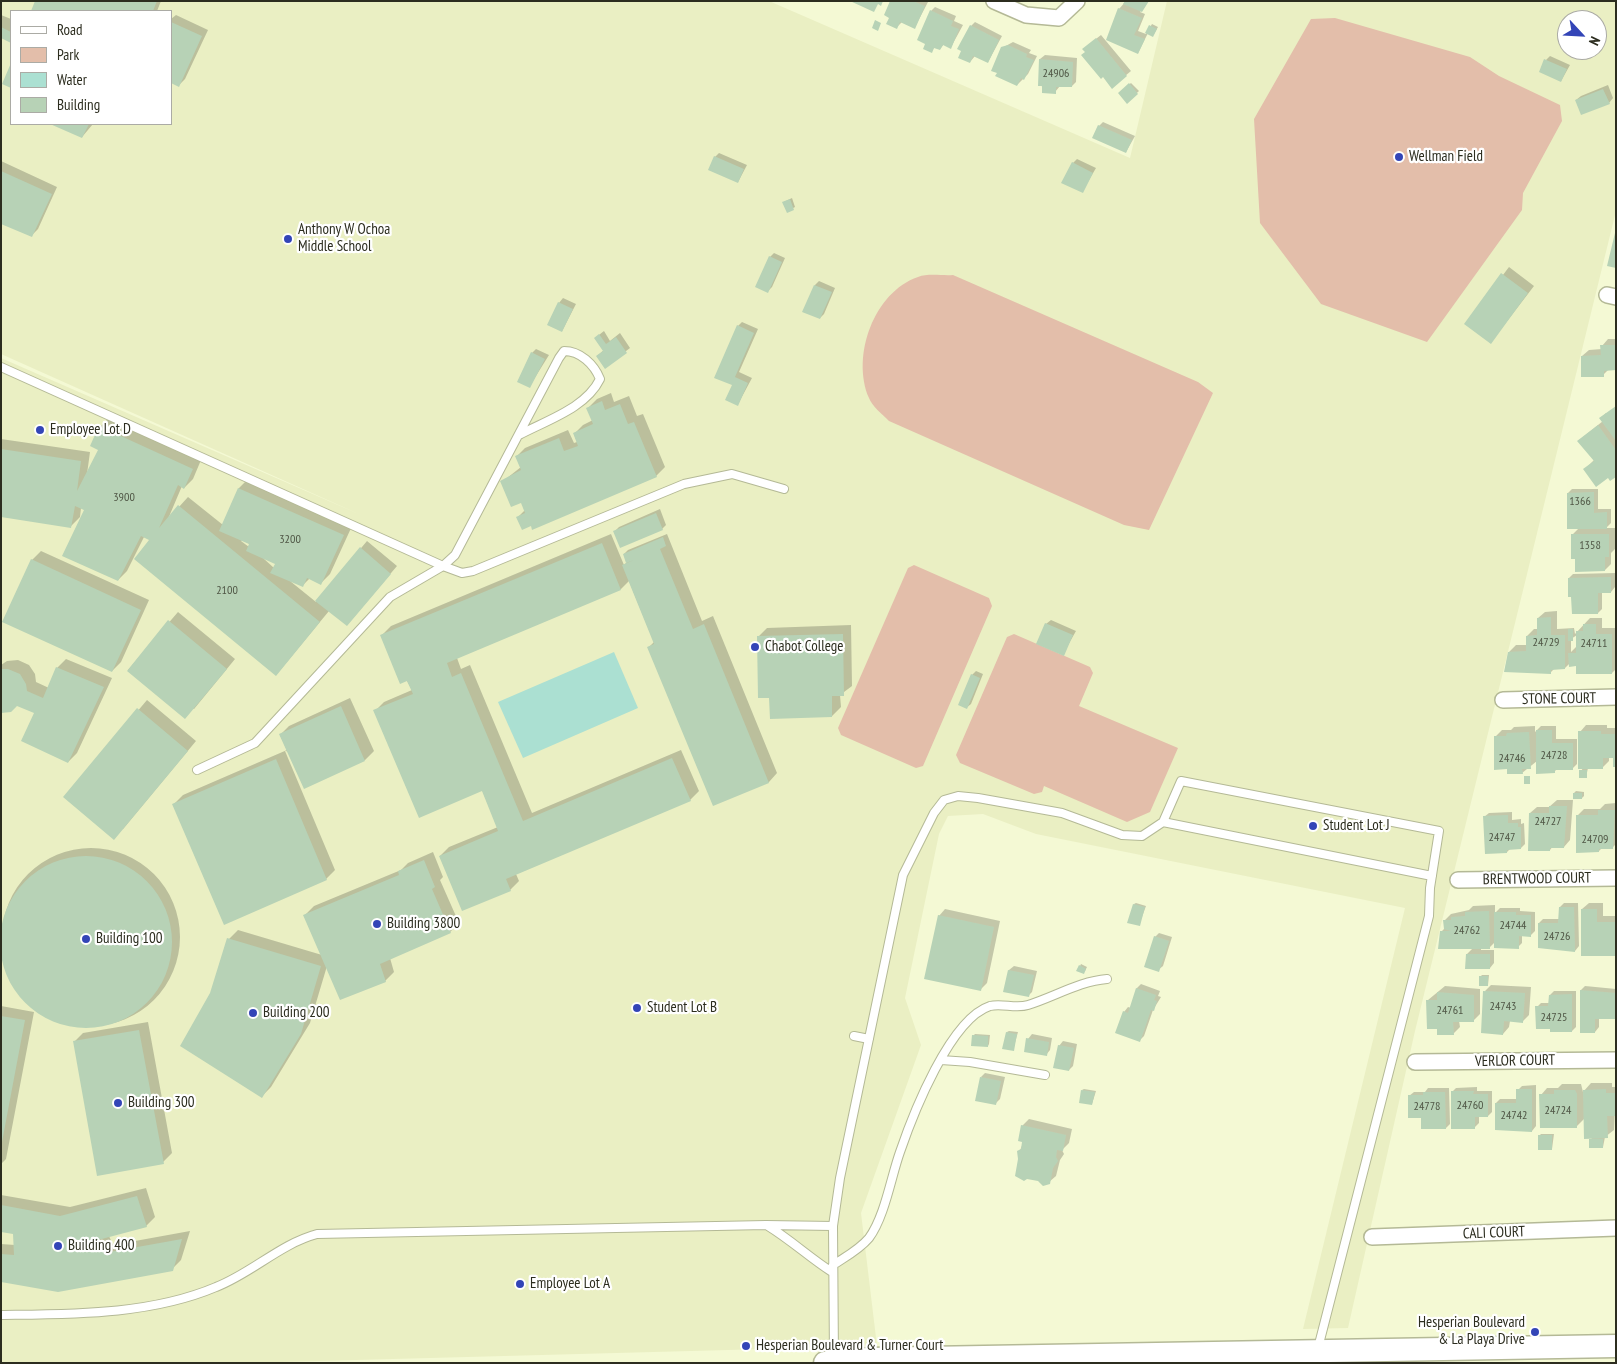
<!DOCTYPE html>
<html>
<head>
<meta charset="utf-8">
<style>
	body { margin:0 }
	#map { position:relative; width:1617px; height:1364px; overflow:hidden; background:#f4f9d4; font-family:"PT Sans Narrow",sans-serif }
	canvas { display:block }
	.frame { position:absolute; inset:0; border:2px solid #2c2d1f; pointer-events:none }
	.legend { position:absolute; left:10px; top:10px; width:162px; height:115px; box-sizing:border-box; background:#fff; border:1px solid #ababa5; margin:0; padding:6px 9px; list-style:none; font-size:15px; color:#2c2d1f }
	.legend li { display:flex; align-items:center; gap:10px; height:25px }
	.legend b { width:25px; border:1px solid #ababa5 }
	.north { position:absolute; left:1557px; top:10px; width:50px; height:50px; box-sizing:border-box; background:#fff; border:1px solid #ababa5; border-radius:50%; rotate:115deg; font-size:14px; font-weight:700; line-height:20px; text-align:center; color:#2c2d1f }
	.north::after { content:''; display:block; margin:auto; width:18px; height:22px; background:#3345b7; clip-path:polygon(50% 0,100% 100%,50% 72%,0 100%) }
</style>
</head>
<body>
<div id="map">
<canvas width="1617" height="1364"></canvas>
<div class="frame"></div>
<ul class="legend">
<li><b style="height:6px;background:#fff"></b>Road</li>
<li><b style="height:14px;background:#e3beaa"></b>Park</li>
<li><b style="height:14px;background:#abe0d2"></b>Water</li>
<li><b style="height:14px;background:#b7d2b6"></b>Building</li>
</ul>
<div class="north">N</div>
</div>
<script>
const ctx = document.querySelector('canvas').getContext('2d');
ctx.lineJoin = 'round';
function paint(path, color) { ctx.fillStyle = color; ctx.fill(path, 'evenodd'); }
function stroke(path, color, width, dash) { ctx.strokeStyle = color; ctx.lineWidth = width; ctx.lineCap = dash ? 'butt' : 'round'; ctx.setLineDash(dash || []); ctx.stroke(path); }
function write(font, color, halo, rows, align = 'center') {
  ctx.font = font + ' "PT Sans Narrow",sans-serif'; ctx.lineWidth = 4.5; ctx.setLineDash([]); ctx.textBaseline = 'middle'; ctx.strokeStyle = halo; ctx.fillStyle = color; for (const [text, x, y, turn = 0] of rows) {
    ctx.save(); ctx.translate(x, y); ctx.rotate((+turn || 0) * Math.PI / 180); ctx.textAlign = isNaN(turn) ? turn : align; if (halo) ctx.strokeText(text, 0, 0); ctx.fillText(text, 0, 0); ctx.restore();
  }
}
paint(new Path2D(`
	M1 1H769L1130 158 1167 1H1616V211L1415 1031 1348 1328 1303 1329 1405 908 1036 834 983 814 948 816 939 834 905 998 921 1045 861 1213 877 1346 244 1363H1V358L361 515 1 354ZM11 11H171V124H11ZM1567 20H1597V50H1567Z`), '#eaefc3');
paint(new Path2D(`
	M1335 18 1470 57 1499 76 1560 105 1562 121 1523 193 1522 210 1427 342 1321 304 1260 223 1254 119 1311 19Z
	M953 275 1198 382 1213 393 1149 530 1124 525 889 421C882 414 872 406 869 398 851 356 874 292 918 277 928 273 943 276 953 275Z
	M914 565 989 598 992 606 923 766 916 768 841 735 838 728 908 568Z
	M1014 634 1090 667 1093 673 1079 706 1178 748 1150 812 1127 822 1044 786 1042 792 1034 794 960 763 956 755 1007 637Z`), '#e3beaa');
paint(new Path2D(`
	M614 652 638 708 523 758 498 702Z`), '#abe0d2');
paint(new Path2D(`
	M36 1H161L157 11H32Z
	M892 1H926L928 2 915 27 902 22 897 27 891 17Z
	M1126 1H1149L1140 12 1145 14 1138 31 1146 34 1152 24 1158 27 1154 34 1148 33 1138 53 1119 9Z
	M935 7 956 16 954 21 963 25 951 47 944 44 940 49 935 47 931 51V11Z
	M1 15 11 19V41L1 37Z
	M176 15 208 30 185 79 179 85 171 82V19Z
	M1579 16 1583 18 1582 20H1577Z
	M1597 21 1601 22 1597 28Z
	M975 22 1002 36 988 62 975 56 970 62 971 26Z
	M1101 35 1131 71 1112 87 1086 52 1088 45Z
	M1013 42 1031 50 1029 53 1037 56 1028 74 1017 85 1002 48Z
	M1045 55 1077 58 1076 82 1072 86H1060L1055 92 1039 85 1040 59Z
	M1550 56 1570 65 1561 81 1546 60Z
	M1131 83 1139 91 1127 102 1119 93Z
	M1608 85 1613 98 1609 103 1576 100 1581 96Z
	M1103 122 1135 136 1126 152 1099 126Z
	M53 124H93L82 137Z
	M719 153 747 165 738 182 715 157Z
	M1077 159 1096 168 1082 192 1073 163Z
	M1 161 57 187 38 229 31 236 1 222Z
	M792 198 795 207 787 211 784 202Z
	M774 253 785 258 772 287 768 291 770 257Z
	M1509 267 1534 286 1491 342 1466 324Z
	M819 281 835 288 824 314 820 318 815 285Z
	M563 298 576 304 562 331 559 303Z
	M742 322 758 329 739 372 752 378 738 404 734 385 738 326Z
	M604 331 610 341 620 333 630 348 605 367 597 356 604 350 595 338Z
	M1608 339H1616V369H1609L1603 375 1582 356 1589 350 1602 349V346Z
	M536 349 549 355 529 387 532 353Z
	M611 393 614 402 629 396 637 416 643 414 665 467 656 476 532 524 518 517 525 510 522 501 502 482 521 467 516 457 525 448 568 430 574 443 577 442 574 434 583 425 593 420 588 408 597 399Z
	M1616 408V476H1608L1585 469 1594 460 1578 441 1603 421 1601 418 1606 413V414Z
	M109 418 201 460 193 479 184 488 182 486 168 519 188 497 223 525 239 488 248 479 352 526 330 574 321 583 310 578 303 585 290 581 316 602 367 541 397 566 353 618 329 611 276 675 151 540 144 537 127 571 118 580 85 510 81 508 80 517 71 526 1 516V439L90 452 87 474 100 449V427ZM242 540 250 544 249 547 241 541ZM263 558 276 563 274 568Z
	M1572 489H1598V509H1611V523L1606 528H1615V549L1611 553V564L1605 570 1576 558 1572 535 1579 528 1568 493Z
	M660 509 666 525 662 529 615 531 619 527Z
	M611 534 624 565 627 562 624 554 628 550 667 534 702 621 713 616 777 773 769 782 714 804 649 647 654 642 629 581 621 589 457 658 461 669 470 665 532 813 681 750 699 791 690 800 516 874 519 881 510 890 440 856 449 847 498 827 482 790 375 711 384 702 412 690 382 635 391 626Z
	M41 551 149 600 121 662 112 671 32 560Z
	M1615 573V587L1611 592H1602V609L1598 613 1573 596 1569 578 1573 574Z
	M1557 611V629L1574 628 1575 634 1590 618H1602V628H1616V669L1612 673 1570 663 1565 668H1555L1550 673 1509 652 1516 645H1527V636L1534 629H1538V618L1545 612ZM1577 635 1576 647 1571 652V639Z
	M178 612 235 659 194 709 128 670Z
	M1051 620 1076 631 1063 654 1046 624Z
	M851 625 852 686 840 695 841 707 832 716 770 697 758 637 767 628Z
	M66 659 112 678 77 753 68 762 36 712 17 704 1 712V665L7 661 18 660 29 665 35 674 36 682 49 688 57 668Z
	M976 671 983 674 971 704 966 708 972 675Z
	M350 698 374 751 365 760 285 751 335 870 326 879 174 804 183 795 287 750 280 735 289 726Z
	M147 700 196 741 123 829 65 797Z
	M1586 725H1607V728H1616V766L1614 756H1609V761L1602 768H1588L1586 777 1581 771 1583 768 1580 732Z
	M1535 726V732L1541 726H1556V739H1577V764L1573 768H1558L1554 772 1537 761 1522 773 1495 737 1502 730H1511L1514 727Z
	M1576 791 1584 792V796L1582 798 1574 793Z
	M1557 800H1573L1570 840 1564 847 1553 846 1550 850 1530 813 1537 807H1549Z
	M1616 803V844L1613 847H1603L1599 851 1577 816 1584 809H1600L1605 804Z
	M1512 812V820L1521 819V824L1524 823 1525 844 1521 848 1510 849 1507 852 1484 817 1489 813Z
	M2 937a89 89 0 1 1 178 0a89 89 0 1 1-178 0Z
	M433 852 443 877 440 880 459 923 450 932 390 958 394 972 385 981 327 966 310 1023 271 1087 262 1096 229 939 238 930 322 955 305 915 314 906 401 870 408 863Z
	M1136 903 1146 906 1139 925 1134 904Z
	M1564 903H1578L1579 946 1575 951 1539 923 1543 919H1560V907Z
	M1589 903H1603V916H1616V955L1582 909Z
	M1495 905V913L1500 908H1520V911L1535 912V931L1531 935H1522V943L1518 947 1496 941 1489 948H1481V950H1494V963L1490 968 1467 954 1473 948 1441 932 1445 928V920L1451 914 1469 910 1473 906Z
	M945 909 1000 921 987 983 980 990 939 916Z
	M1159 933 1172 937 1163 966 1158 970 1155 937Z
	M1081 964 1087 967 1085 971 1080 966Z
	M1014 966 1037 971 1032 992 1028 996 1005 991 1009 970Z
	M1482 975H1489L1488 985 1480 977Z
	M1141 984 1160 991 1158 996 1161 997 1153 1010 1144 1036 1140 1040 1124 1012 1128 1007 1131 1008 1137 988Z
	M1491 985 1531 987 1529 1015 1523 1021H1510L1509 1027 1503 1034 1485 991Z
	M1445 986 1480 989V1014L1474 1020 1459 1021 1460 1027 1453 1034 1428 1000Z
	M1585 986 1616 989V1017L1599 1018V1027L1595 1032H1581V990Z
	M1554 991H1576V1027L1572 1031 1537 1007 1541 1003H1550V995Z
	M1 1006 34 1012 6 1159 1 1164Z
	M148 1022 172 1153 163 1162 74 1042 83 1033Z
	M1009 1031 1018 1032 1013 1050 1007 1032Z
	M975 1034 990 1035 989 1044 988 1046 973 1036Z
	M1032 1034 1052 1038 1050 1050 1046 1055 1028 1039Z
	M1063 1041 1077 1044 1073 1066 1069 1070 1059 1046Z
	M985 1073 1005 1077 1000 1099 996 1103 981 1077Z
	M1591 1083H1612V1087H1616L1614 1130 1605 1137 1603 1147 1590 1140 1593 1137 1585 1118 1577 1126 1541 1095 1547 1088H1558L1562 1084H1581L1583 1092Z
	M1536 1085V1126L1532 1131 1496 1103 1500 1099H1518V1090L1522 1086Z
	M1477 1087V1091H1492V1112L1488 1116H1479V1123L1475 1127 1452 1092 1456 1088Z
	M1428 1088H1449L1450 1124 1446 1128 1423 1117 1409 1096 1414 1092H1425Z
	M1084 1089 1096 1091 1092 1104 1082 1090Z
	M1029 1119 1072 1129 1069 1143 1062 1150 1064 1154 1060 1160 1056 1176 1049 1182 1038 1180 1018 1155 1024 1141 1022 1126Z
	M1541 1134H1554L1552 1149 1539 1136Z
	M146 1188 155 1217 146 1226 109 1236 113 1245 190 1231 181 1260 172 1269 1 1281V1244L15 1245 14 1232 1 1231V1195L70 1207Z`), '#0003');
paint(new Path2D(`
	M35 1H157L153 11H31Z
	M850 1H883L881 6 878 4 874 12Z
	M890 1H913L925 6 915 29 900 22 897 29 886 24 889 18 884 15Z
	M1125 1H1149L1142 12 1123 4Z
	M1118 8 1142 18 1134 35 1145 39 1138 54 1106 40Z
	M930 10 953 21 951 26 959 29 951 49 943 45 940 50 934 48 932 53 923 49 925 44 917 40Z
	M875 20 881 23 878 31 872 28Z
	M171 22 202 36 179 87 171 83Z
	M970 25 999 40 988 63 973 56 970 63 958 58 961 51 957 49Z
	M1149 25 1157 29 1153 37 1145 33Z
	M1 27 11 32V43L1 38Z
	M1096 38 1127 76 1112 89 1103 77 1101 79 1081 55 1085 52 1082 49Z
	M1008 45 1027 54 1026 57 1034 60 1024 80 1021 78 1017 86 995 76 997 73 991 71 1001 47Z
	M1039 59 1073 62 1072 87H1056V94L1042 93V86H1038Z
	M1544 59 1567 69 1561 82 1539 72Z
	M11 63V88L2 84Z
	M1129 83 1138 94 1127 104 1118 93Z
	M1603 89 1610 104 1581 115 1575 100Z
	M50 124H89L82 138Z
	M1098 125 1132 140 1126 153 1092 138Z
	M714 156 744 169 738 183 708 170Z
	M1072 162 1093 173 1083 193 1061 183Z
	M1 171 52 194 32 237 1 224Z
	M790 199 794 210 787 213 782 202Z
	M1615 233H1616V268L1607 266Z
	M769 256 782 262 768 293 755 287Z
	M1501 273 1528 293 1491 344 1464 324Z
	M814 285 832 292 820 319 802 312Z
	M558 302 573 309 562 332 547 325Z
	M737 325 754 333 735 377 748 383 738 406 725 400 732 385 714 378Z
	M599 334 606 344 616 337 627 353 605 369 596 356 603 351 594 338Z
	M1600 345H1616V370L1604 371V377H1581V356L1601 355Z
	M531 352 545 359 530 388 517 382Z
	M602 401 605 410 620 404 628 424 634 422 657 477 532 530 531 526 522 530 516 517 525 513 521 503 511 507 500 481 521 470 515 456 559 438 564 451 578 446 573 433 593 424 586 408Z
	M1616 406V441L1599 418Z
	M1598 425 1616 450V477L1610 481 1608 478 1596 487 1583 469 1594 461 1577 441Z
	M99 426 193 469 184 489 178 485 159 528 178 505 320 622 276 676 134 559 149 540 141 536 118 581 62 556 84 510 75 506 71 528 1 517V449L81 461 77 491 98 450 90 446Z
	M238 488 344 535 321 585 307 578 303 587 270 573 275 564 246 551 249 544 219 531Z
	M1594 492V513L1607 512V529H1567V493Z
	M656 513 663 530 620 548 613 531Z
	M1571 534H1609V557H1605V571L1575 572V559H1571Z
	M663 537 666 546 660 549 693 629 704 624 769 783 713 806 647 647 654 644 622 565 634 560 626 563 623 554Z
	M602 543 621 590 447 663 452 677 461 673 523 821 672 758 691 801 506 879 511 891 462 911 439 856 498 831 482 791 419 818 373 710 413 694 407 681 400 684 380 635Z
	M360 547 391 574 347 626 315 601Z
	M31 559 141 610 112 672 2 622Z
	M1611 577V593H1598V614H1572L1571 597H1568V578Z
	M1551 617V635H1565V669L1551 670V674L1504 672 1508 652 1526 651V636L1537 635V618Z
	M168 620 227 669 185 719 127 671Z
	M1045 623 1073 635 1064 656 1036 644Z
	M1583 624H1596V634H1612V674H1576V666L1569 667 1568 653H1576V631H1583Z
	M1568 629H1573V641H1568Z
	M843 634 844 696H832V717L770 719 769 698H758L757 636Z
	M56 667 104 687 68 763 21 741 34 713 17 706 11 712 1 713V669H8L20 674 26 684 27 691 43 698Z
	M971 674 980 678 967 709 958 705Z
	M341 706 365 761 304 789 279 734Z
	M137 708 188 751 114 840 63 797Z
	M1536 730H1552V743H1573V770H1555V773L1536 774Z
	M1578 731H1601V734H1615L1616 767H1613V758H1603V769H1578Z
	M1529 732 1531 769H1522L1523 774H1507V769L1494 770V736H1506L1507 733Z
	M276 759 327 880 224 925 172 804Z
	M1579 770H1587V778H1579Z
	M1524 776H1530V784H1524Z
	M1573 793H1582V799H1573Z
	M1549 806H1567L1564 848H1550V851H1528L1529 813H1549Z
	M1598 810H1615L1613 849H1599V852L1576 853V815H1598Z
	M1508 815V823H1518V827H1521V849L1507 850V853L1485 854 1483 816Z
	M0 942a86 86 0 1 1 172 0a86 86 0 1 1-172 0Z
	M424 860 435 887 432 889 451 933 380 964 386 982 340 1000 303 915 399 875 398 871Z
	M1133 904 1145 907 1140 926 1127 923Z
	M1559 907H1574L1575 952 1538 948V923H1558Z
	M1581 909H1597V922H1616V956H1581Z
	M1489 911 1490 949H1438L1440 931H1451L1444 929 1443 920H1451V917L1465 916V912Z
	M1494 912H1516V915H1531V937L1519 936V949L1494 948Z
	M938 915 994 927 981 991 924 979Z
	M1154 936 1169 941 1159 972 1144 967Z
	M227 938 321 966 301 1034 262 1098 180 1046 210 993Z
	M1466 954H1490V969H1465Z
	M1079 965 1086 969 1084 974 1076 971Z
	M1008 970 1034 975 1029 997 1003 992Z
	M1479 976H1488V986H1479Z
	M1136 988 1156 995 1154 1000 1157 1001 1154 1011 1151 1010 1140 1042 1115 1033 1123 1011 1128 1013Z
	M1580 990 1616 993V1019H1595V1033H1580Z
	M1483 991 1525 993 1523 1023 1504 1021 1503 1035 1481 1033Z
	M1437 992 1474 995V1022H1453L1454 1035H1437V1029H1427L1426 1000H1437Z
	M1572 994V1032H1550V1029H1536L1535 1006H1548L1549 995Z
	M1 1016 25 1020 2 1142H1Z
	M139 1030 164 1164 97 1176 73 1041Z
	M1006 1032 1017 1034 1014 1051 1002 1049Z
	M972 1035 988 1036V1047L971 1046Z
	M1026 1038 1049 1042 1047 1056 1024 1052Z
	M1058 1045 1074 1048 1069 1071 1053 1068Z
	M980 1077 1001 1081 996 1105 975 1101Z
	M1516 1089H1532V1132L1495 1130V1103H1516Z
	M1606 1089V1093H1616V1116H1607L1608 1138 1584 1139 1583 1090Z
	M1081 1090 1095 1092 1092 1105 1079 1103Z
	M1554 1090H1575L1577 1094V1128H1540L1539 1094H1554Z
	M1451 1091H1474L1473 1094H1488V1117H1475V1129H1451Z
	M1423 1092H1445L1446 1129H1421V1118H1408V1095H1423Z
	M1021 1125 1066 1135 1063 1151 1057 1150 1056 1157 1058 1161 1053 1168 1050 1184 1043 1186 1038 1181 1027 1179 1024 1181 1015 1176 1018 1159 1017 1151 1021 1149 1022 1142 1018 1141Z
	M1538 1135H1552V1150H1538Z
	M1589 1139H1603V1148H1589Z
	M137 1196 147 1227 98 1240 104 1253 182 1239 173 1271 58 1292 1 1282V1254L14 1255 13 1234 1 1232V1205L60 1216Z`), '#b7d2b6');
const service = new Path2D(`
	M1 367 443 566 462 573 473 571 684 484 732 474 784 489
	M197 770 255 743 390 597 443 566 455 555 559 358 564 351C580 351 594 364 600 379 586 408 547 420 519 435
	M1163 822 1432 876
	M854 1036 869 1039
	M941 1060 970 1062 1045 1075
	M768 1226C791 1240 810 1258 832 1272
	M833 1265C845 1257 859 1250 869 1238 885 1216 891 1177 900 1152 913 1114 950 1019 990 1006 1002 1003 1016 1009 1028 1005 1054 997 1080 981 1107 979
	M1 1315C72 1314 150 1315 216 1287 252 1273 280 1244 317 1234L766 1225 833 1226
	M834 1361 833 1226 840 1178 903 875 934 813 944 800 958 796 978 798 1062 813 1122 835 1142 836 1163 822 1181 781 1439 831 1430 888 1429 916 1318 1348`);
const minor = new Path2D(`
	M994 1 1026 15 1059 18 1077 1
	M1607 295 1616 297
	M1503 700 1616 697
	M1458 880 1616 878
	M1415 1062 1616 1060
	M1372 1237 1616 1228`);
const primary = new Path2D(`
	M825 1363 869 1359 1616 1346`);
stroke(service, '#b4b996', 10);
stroke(minor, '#b4b996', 18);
stroke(primary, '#b4b996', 25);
stroke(service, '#fff', 8);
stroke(minor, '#fff', 15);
stroke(primary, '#fff', 22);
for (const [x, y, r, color] of [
	[1399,157,5,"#3345b7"],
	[288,239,5,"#3345b7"],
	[40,430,5,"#3345b7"],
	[755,647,5,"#3345b7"],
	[1313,826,5,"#3345b7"],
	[377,924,5,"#3345b7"],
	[86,939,5,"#3345b7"],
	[637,1008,5,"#3345b7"],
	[253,1013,5,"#3345b7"],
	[118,1103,5,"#3345b7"],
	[58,1246,5,"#3345b7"],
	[520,1284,5,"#3345b7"],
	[1535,1332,5,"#3345b7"],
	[746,1346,5,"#3345b7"]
]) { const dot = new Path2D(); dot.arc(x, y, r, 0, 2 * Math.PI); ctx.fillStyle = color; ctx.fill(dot); stroke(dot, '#fff', 2); }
write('12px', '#4f5645', null, [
	["24906",1056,74],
	["3900",124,498],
	["1366",1580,502],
	["3200",290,540],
	["1358",1590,546],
	["2100",227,591],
	["24729",1546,643],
	["24711",1594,644],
	["24728",1554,756],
	["24746",1512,759],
	["24727",1548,822],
	["24747",1502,838],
	["24709",1595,840],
	["24744",1513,926],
	["24762",1467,931],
	["24726",1557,937],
	["24743",1503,1007],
	["24761",1450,1011],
	["24725",1554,1018],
	["24760",1470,1106],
	["24778",1427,1107],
	["24724",1558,1111],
	["24742",1514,1116]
]);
write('15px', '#2c2d1f', '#fff', [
	["Wellman Field",1409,157],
	["Anthony W Ochoa",298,230],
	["Middle School",298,247],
	["Employee Lot D",50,430],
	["Chabot College",765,647],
	["Student Lot J",1323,826],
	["Building 3800",387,924],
	["Building 100",96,939],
	["Student Lot B",647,1008],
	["Building 200",263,1013],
	["Building 300",128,1103],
	["Building 400",68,1246],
	["Employee Lot A",530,1284],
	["Hesperian Boulevard",1525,1323,"right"],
	["& La Playa Drive",1525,1340,"right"],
	["Hesperian Boulevard & Turner Court",756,1346]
], 'left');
write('15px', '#2c2d1f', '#fff', [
	["STONE COURT",1559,699,-1],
	["BRENTWOOD COURT",1537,879,-1],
	["VERLOR COURT",1515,1061,-1],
	["CALI COURT",1494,1233,-2]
]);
</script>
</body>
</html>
